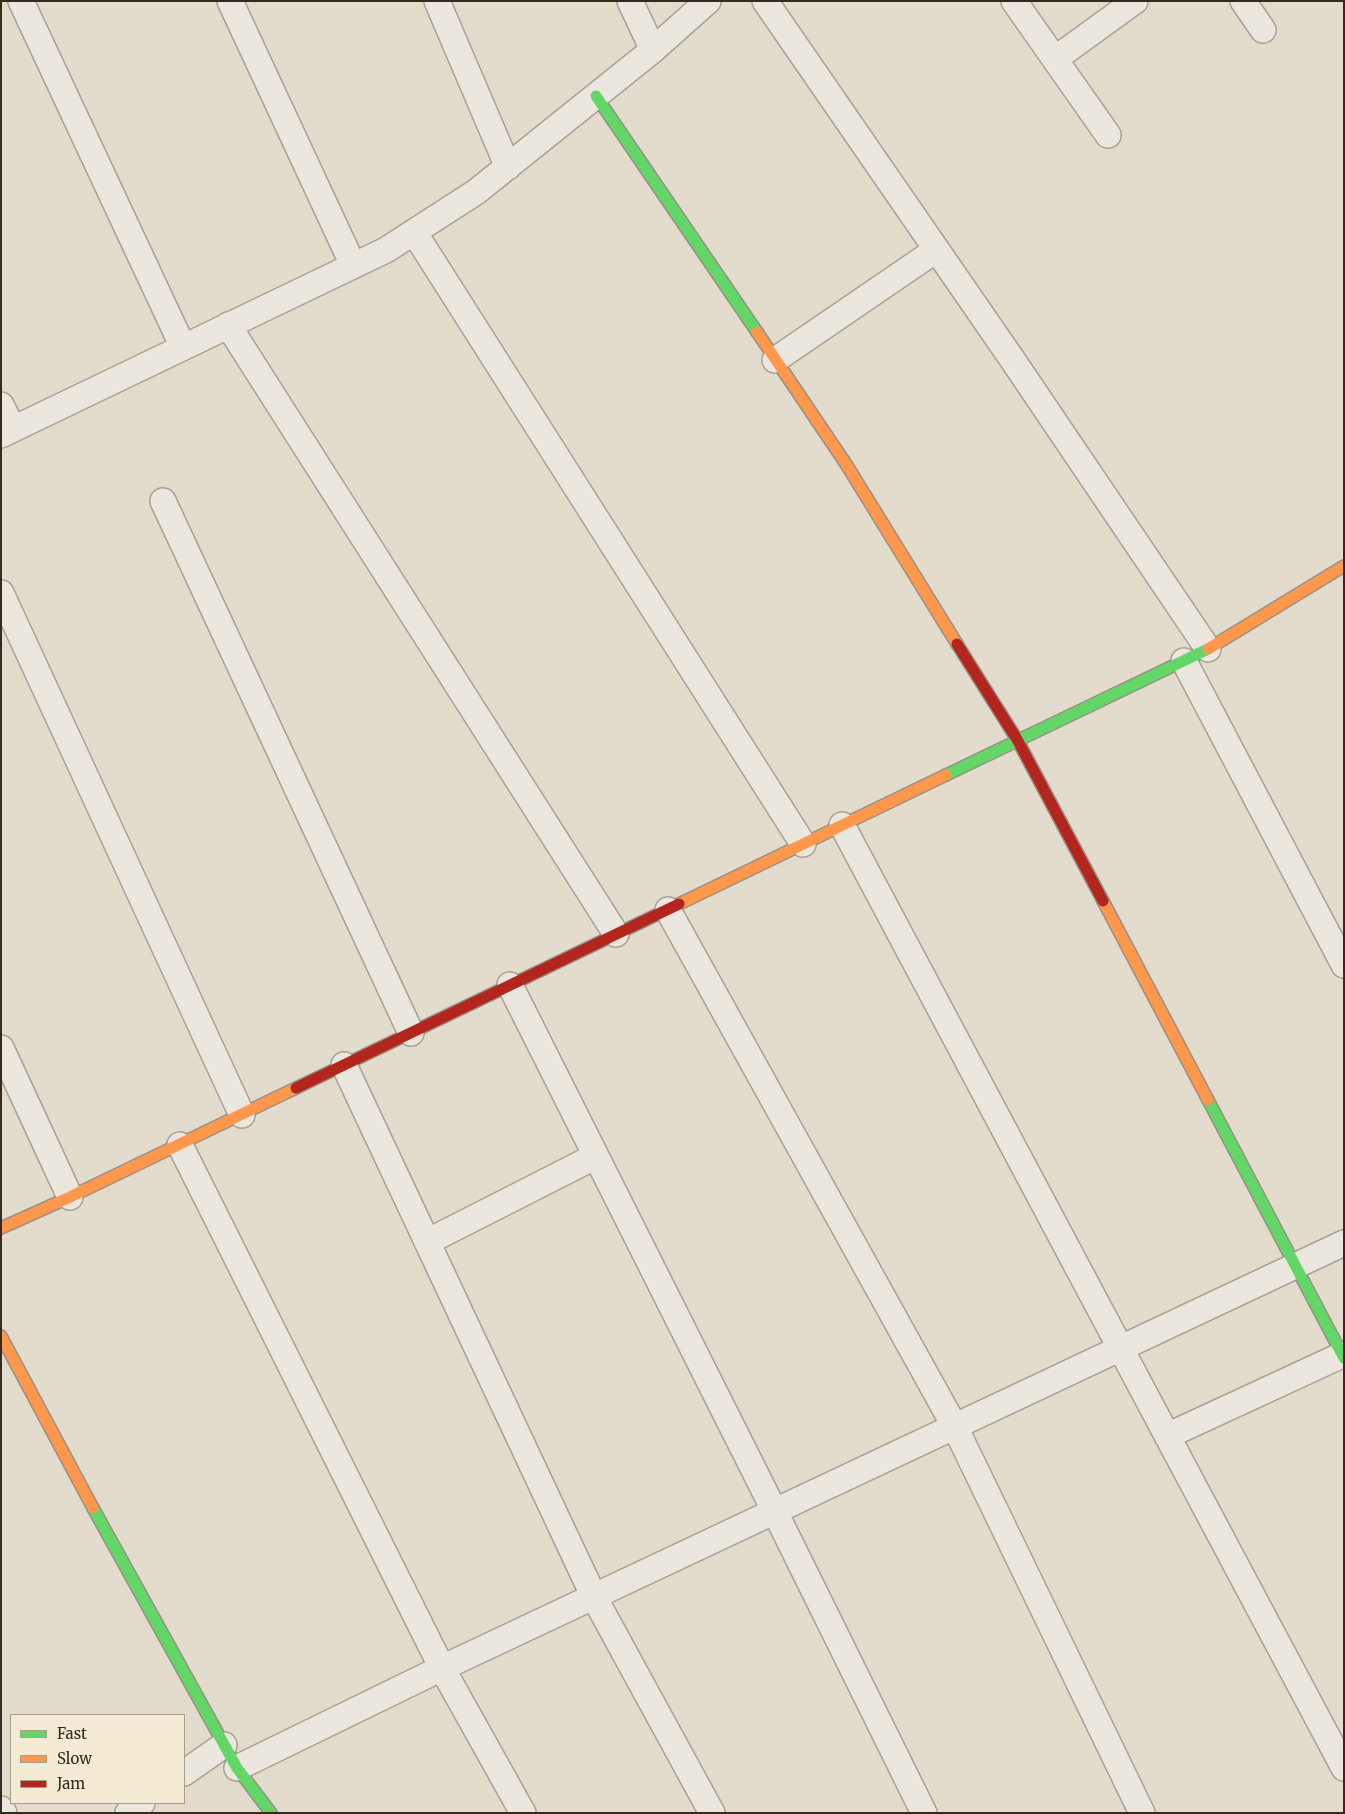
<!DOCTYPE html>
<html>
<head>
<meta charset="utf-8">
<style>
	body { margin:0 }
	#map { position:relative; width:1345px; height:1814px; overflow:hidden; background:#e3dccd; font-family:Merriweather,serif }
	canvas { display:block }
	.frame { position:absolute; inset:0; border:2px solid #362a1f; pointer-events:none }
	.legend { position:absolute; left:10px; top:1714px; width:175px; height:90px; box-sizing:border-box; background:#f3ebd4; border:1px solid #a79e8c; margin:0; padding:6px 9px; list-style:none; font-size:15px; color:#362a1f }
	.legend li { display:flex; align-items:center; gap:10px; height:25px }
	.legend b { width:25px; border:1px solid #a79e8c }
</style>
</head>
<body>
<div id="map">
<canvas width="1345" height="1814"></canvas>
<div class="frame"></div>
<ul class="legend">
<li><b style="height:6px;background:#63d668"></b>Fast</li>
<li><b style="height:6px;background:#ff974d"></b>Slow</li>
<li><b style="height:6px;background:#b3261e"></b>Jam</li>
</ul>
</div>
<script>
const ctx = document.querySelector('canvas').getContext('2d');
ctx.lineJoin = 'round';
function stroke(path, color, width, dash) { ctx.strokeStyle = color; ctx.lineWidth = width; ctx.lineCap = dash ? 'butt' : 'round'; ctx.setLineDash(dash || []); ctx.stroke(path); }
const street = new Path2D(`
	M21 1 183 347
	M230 1 353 265
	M437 1 508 167
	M630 1 653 50
	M765 1 1012 359 1208 649
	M1014 1 1108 135
	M1243 1 1263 30
	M1055 59 1135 1
	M414 232 803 844
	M228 325 616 934
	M775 360 936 250
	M1 405 13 429
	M1 435 386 250 476 192 653 50 708 1
	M163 501 411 1033
	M1 593 242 1115
	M1184 661 1344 965
	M842 825 1344 1768
	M668 910 955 1427 1142 1813
	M510 985 775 1512 924 1813
	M1 1048 70 1197
	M344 1065 594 1597 712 1813
	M180 1145 442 1668 523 1813
	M427 1242 596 1156
	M1167 1436 1342 1355
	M237 1768 442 1668 1344 1243
	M184 1773 224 1745
	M1 1809 4 1813
	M128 1813 142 1803`);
const fast = new Path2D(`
	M596 96 757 332
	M946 775 1208 649
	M1208 1100 1344 1358
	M93 1508 237 1768 271 1813`);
const slow = new Path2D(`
	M757 332 846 464 957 644
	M1208 649 1344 566
	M1103 901 1208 1100
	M679 904 946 775
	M1 1228 70 1197 296 1088
	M1 1336 93 1508`);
const jam = new Path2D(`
	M957 644 1018 741 1103 901
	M296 1088 679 904`);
stroke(street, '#a8a196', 28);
stroke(fast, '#989186', 14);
stroke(slow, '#989186', 14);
stroke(jam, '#989186', 14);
stroke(street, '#ebe7de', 25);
stroke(fast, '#63d668', 11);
stroke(slow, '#ff974d', 11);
stroke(jam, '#b3261e', 11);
</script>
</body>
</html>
